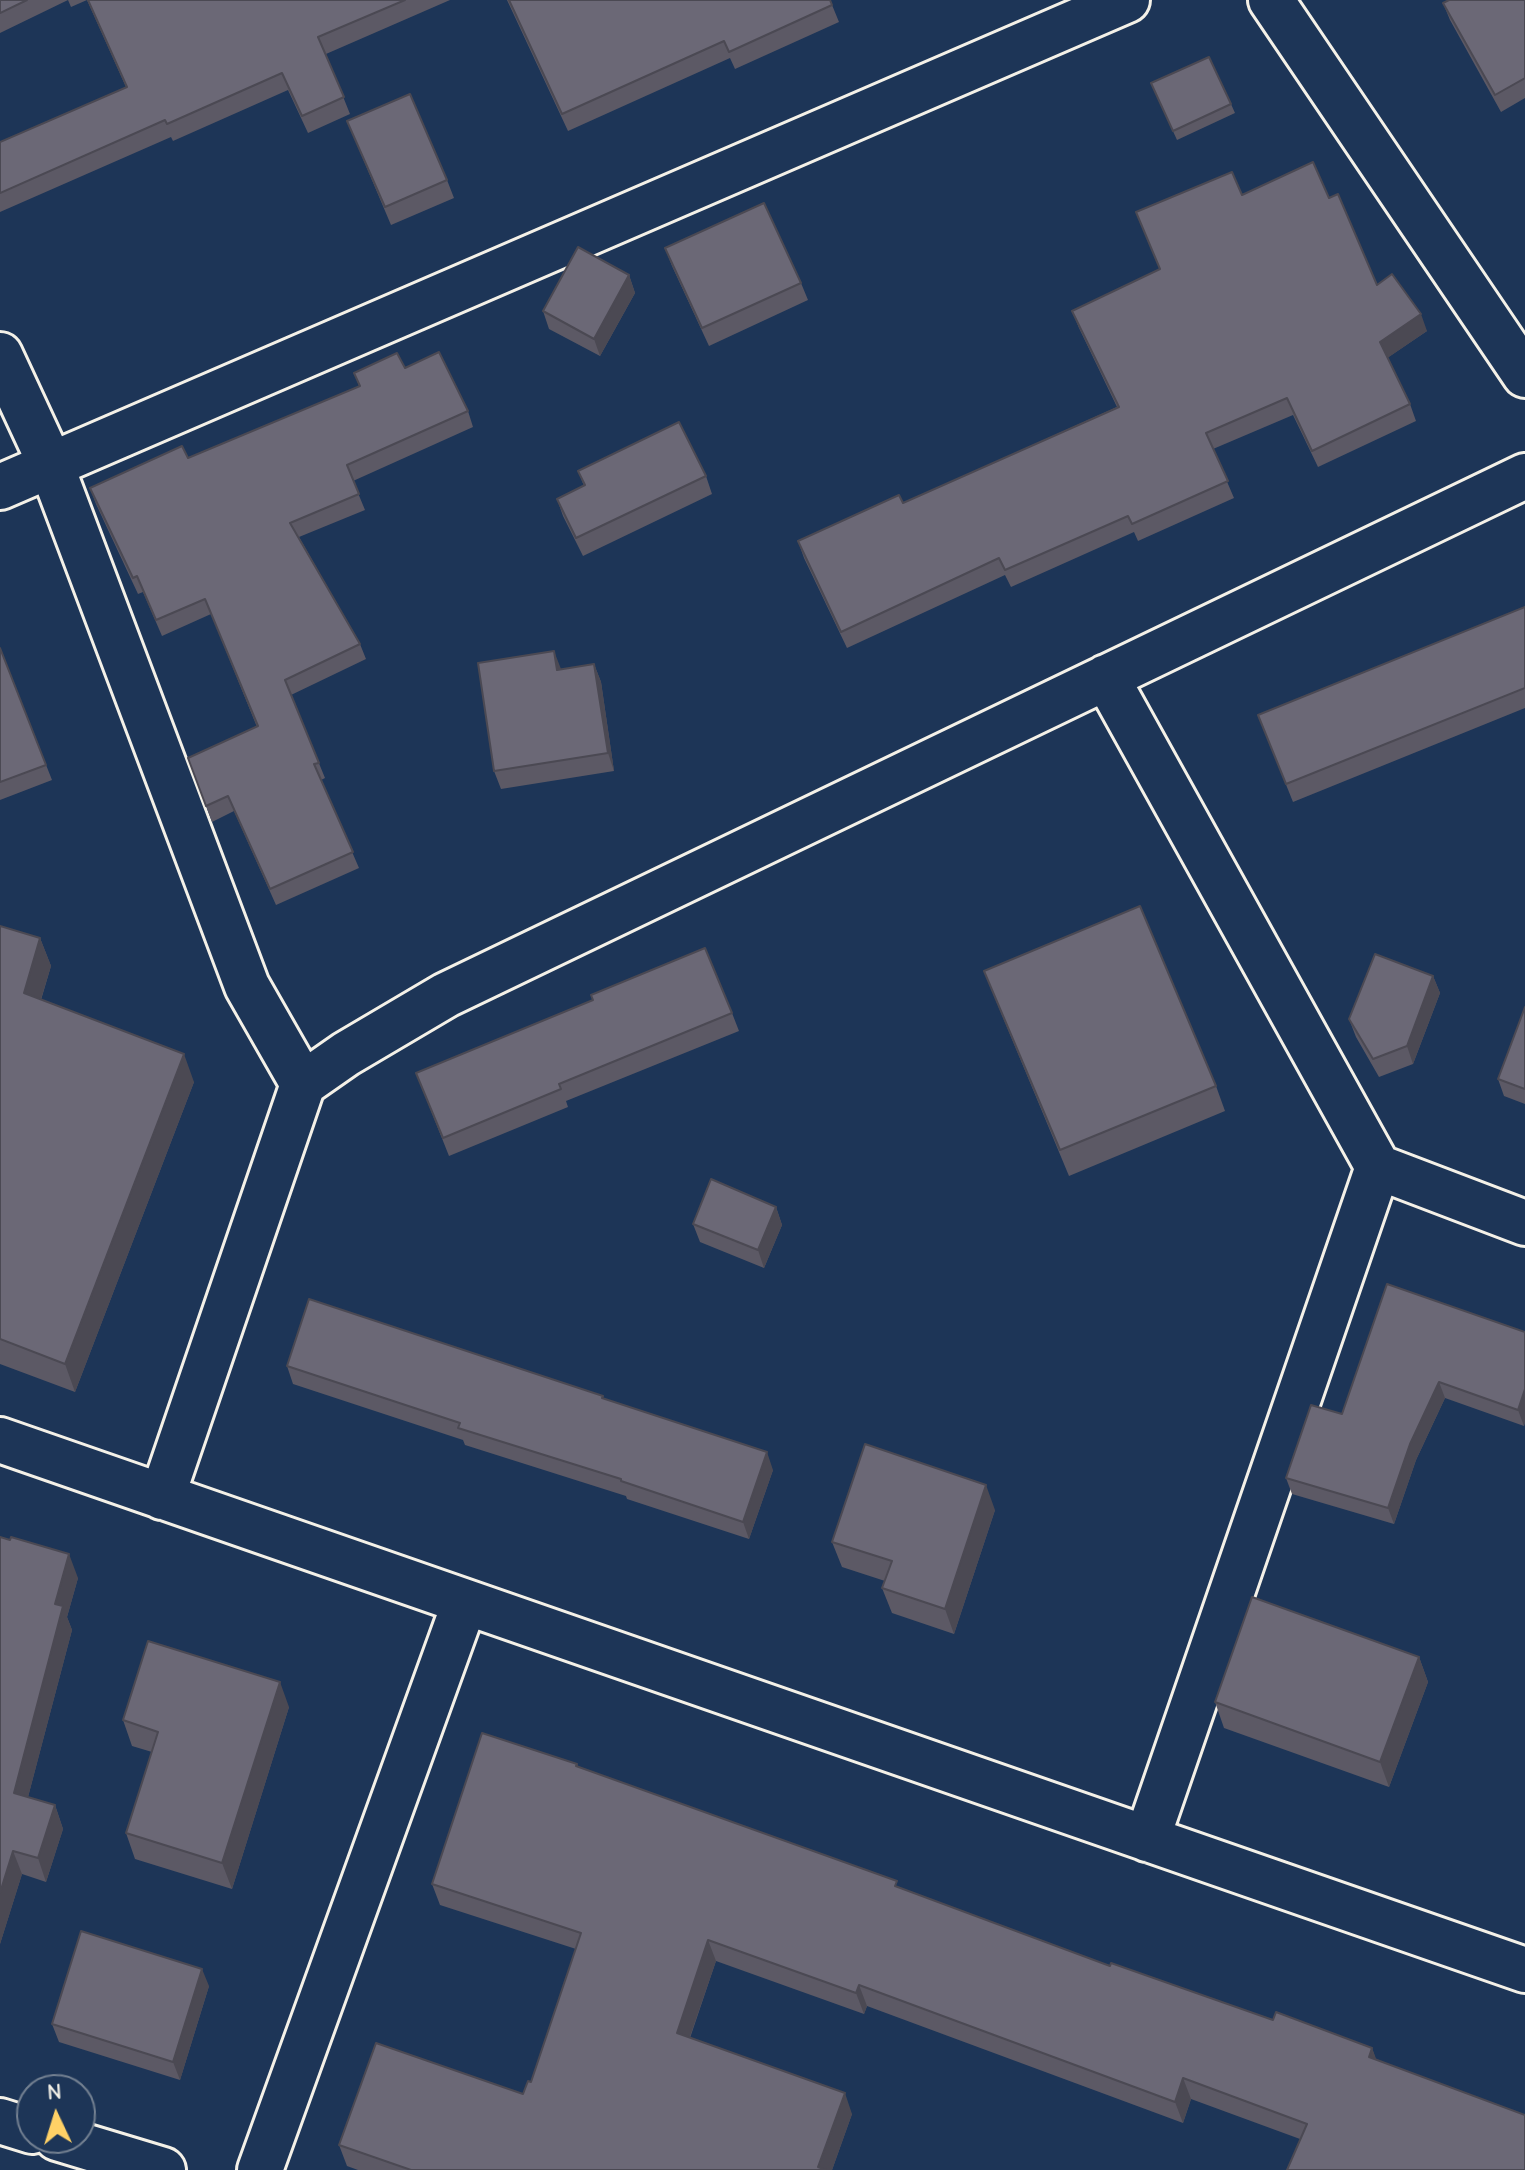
<!DOCTYPE html>
<html>
<head>
<meta charset="utf-8">
<style>
	body { margin:0 }
	#map { position:relative; width:1525px; height:2170px; overflow:hidden; background:#1d3557; font-family:"Comic Neue",sans-serif }
	canvas { display:block }
	.north { position:absolute; left:16px; top:2074px; width:80px; height:80px; box-sizing:border-box; background:#1d3557; border:2px solid #738091; border-radius:50%; rotate:356deg; font-size:22px; font-weight:700; line-height:32px; text-align:center; color:#f4f1e8 }
	.north::after { content:''; display:block; margin:auto; width:28px; height:36px; background:#ffd166; clip-path:polygon(50% 0,100% 100%,50% 72%,0 100%) }
</style>
</head>
<body>
<div id="map">
<canvas width="1525" height="2170"></canvas>
<div class="north">N</div>
</div>
<script>
const ctx = document.querySelector('canvas').getContext('2d');
ctx.lineJoin = 'round';
function stroke(path, color, width, dash) { ctx.strokeStyle = color; ctx.lineWidth = width; ctx.lineCap = dash ? 'butt' : 'round'; ctx.setLineDash(dash || []); ctx.stroke(path); }
function paint(path, color) { ctx.fillStyle = color; ctx.fill(path, 'evenodd'); }
const street = new Path2D(`
	M1271 0 1525 375
	M0 355 51 465 247 986 303 1084
	M0 487 1127 0
	M1106 677 1378 1167 1147 1839
	M1378 1167 1525 1223
	M0 1440 1525 1970
	M162 1497 303 1084 346 1054 446 995 1525 476
	M0 2121 32 2131
	M57 2138 163 2170
	M260 2170 465 1602`);
stroke(street, '#f4f1e8', 50);
stroke(street, '#1d3557', 44);
paint(new Path2D(`
	M0 0H450L326 54 350 114 308 133 288 90 173 141 171 137 0 212V142L126 87 87 0 71 7 68 0 0 33Z
	M507 0H830L839 22 735 69 730 58 568 131Z
	M1525 0V98L1501 112 1450 20 1443 3Z
	M1151 83 1231 104 1235 113 1177 140Z
	M347 121 447 180 454 198 391 225Z
	M1242 195 1329 198 1377 285 1427 331 1387 358 1410 404 1416 421 1318 467 1293 415 1213 449 1234 498 1138 541 1134 532 1011 587 1005 575 847 648 804 558 798 541 903 503 1117 407 1079 328 1072 311 1160 269 1136 212Z
	M665 248 801 283 808 300 709 346 672 266Z
	M629 275 635 293 600 356 549 329 543 311Z
	M405 368 468 411 473 427 353 481 365 510 299 537 360 644 366 659 291 695 325 778 321 780 359 868 276 905 234 811 212 822 188 758 257 727 211 614 162 636 143 592 138 594 96 504 90 488 188 458 359 386 354 373Z
	M578 471 706 476 712 494 583 556 563 516 557 499 584 486Z
	M1525 607V708L1293 802 1258 715Z
	M0 648 52 780 0 800Z
	M594 664 601 682 614 771 501 789 494 771 561 670Z
	M0 926 40 938 51 966 41 1000 194 1082 75 1392 0 1364Z
	M984 971 1216 1086 1225 1111 1069 1176 994 996Z
	M1433 976 1440 993 1413 1064 1379 1077 1356 1037 1349 1019Z
	M593 1000 732 1013 739 1031 566 1101 568 1107 449 1156 416 1073Z
	M1525 1007V1104L1504 1096 1498 1079Z
	M776 1207 782 1225 764 1268 700 1242 693 1224Z
	M1525 1332V1422L1524 1426 1445 1398 1416 1460 1394 1524 1292 1494 1286 1478 1342 1414Z
	M287 1366 604 1399 773 1470 749 1539 627 1499 626 1496 465 1445 463 1440 293 1384Z
	M995 1510 954 1634 892 1613 882 1588 885 1581 842 1567 832 1542Z
	M0 1537 78 1578 67 1617 72 1630 28 1797 55 1805 63 1829 46 1882 22 1874 0 1944Z
	M1419 1657 1428 1682 1389 1787 1224 1728 1215 1702Z
	M289 1707 232 1889 135 1859 126 1833 152 1752 132 1746 123 1720Z
	M577 1764 578 1767 1110 1966 1273 2020 1372 2048 1376 2060 1300 2139 1191 2099 1183 2123 867 2006 864 2014 716 1961 690 2038 852 2114 832 2170H358L347 2166 339 2145 523 2094 531 2082 576 1949 440 1905 432 1884Z
	M209 1986 180 2080 59 2042 52 2024Z`), '#5c5965');
paint(new Path2D(`
	M629 275 635 293 600 356 594 339Z
	M1421 314 1427 331 1386 359 1380 342Z
	M554 651 561 669 563 688 557 670Z
	M594 664 601 682 614 771 608 753Z
	M40 938 51 966 34 1022 24 993Z
	M1433 976 1440 993 1413 1064 1407 1046Z
	M184 1054 194 1082 75 1392 65 1364Z
	M776 1207 782 1225 764 1268 758 1250Z
	M1439 1382 1445 1398 1416 1460 1394 1524 1388 1508 1410 1444Z
	M1525 1389V1422L1524 1426 1518 1410Z
	M767 1452 773 1470 749 1539 743 1522Z
	M986 1485 995 1510 954 1634 945 1609Z
	M69 1554 78 1578 67 1617 72 1630 23 1816 14 1793 55 1604Z
	M1419 1657 1428 1682 1389 1787 1380 1762Z
	M280 1682 289 1707 232 1889 222 1863Z
	M55 1805 63 1829 46 1882 38 1858Z
	M13 1851 22 1874 0 1944V1893Z
	M708 1940 716 1961 684 2054 677 2033Z
	M202 1969 209 1986 180 2080 173 2062Z
	M859 1985 867 2006 864 2014 856 1993Z
	M1372 2048 1380 2069 1369 2057Z
	M1183 2078 1191 2099 1183 2123 1175 2102Z
	M845 2093 852 2114 832 2170H819L818 2167Z`), '#4b4953');
const building = new Path2D(`
	M0 0H27L0 13Z
	M88 0H405L318 37 344 97 302 116 282 73 167 124 165 120 0 193V142L127 87Z
	M509 0H830L832 5 729 52 724 41 562 114Z
	M1449 0H1525V78L1495 95 1443 3Z
	M1209 57 1231 104 1173 131 1151 83Z
	M410 94 447 180 385 207 347 121Z
	M1313 162 1329 198 1338 194 1377 285 1392 274 1421 314 1380 342 1410 404 1312 451 1287 398 1206 433 1228 481 1132 524 1128 516 1005 570 999 558 841 632 798 541 899 495 903 503 1119 407 1072 311 1160 269 1136 212 1232 172 1242 195Z
	M764 203 801 283 702 328 665 248Z
	M578 247 629 275 594 339 543 311Z
	M439 352 468 411 347 465 359 494 290 523 360 644 285 680 319 763 314 764 353 852 270 889 228 796 206 806 188 758 258 726 205 599 156 620 137 576 133 578 90 488 182 446 188 458 360 386 354 373 397 353 405 368Z
	M679 422 706 476 576 538 557 499 585 485 578 471Z
	M1525 607V688L1286 784 1258 715Z
	M0 648 46 765 0 782Z
	M554 651 557 670 594 664 608 753 494 771 478 663Z
	M1140 906 1216 1086 1060 1150 984 971Z
	M0 926 40 938 24 993 184 1054 65 1364 0 1339Z
	M705 948 732 1013 559 1084 561 1089 443 1138 416 1073 593 1000 591 995Z
	M1375 954 1433 976 1407 1046 1373 1059 1349 1019Z
	M1525 1007V1089L1498 1079Z
	M711 1179 776 1207 758 1250 693 1224Z
	M1387 1284 1525 1332V1389L1518 1410 1439 1382 1410 1444 1388 1508 1286 1478 1311 1405 1342 1414Z
	M309 1299 603 1396 602 1398 767 1452 743 1522 621 1481V1479L458 1428 460 1423 287 1366Z
	M865 1444 986 1485 945 1609 882 1588 892 1561 832 1542Z
	M0 1537 10 1540 11 1537 69 1554 55 1604 63 1606 14 1793 55 1805 38 1858 13 1851 0 1893Z
	M1252 1597 1419 1657 1380 1762 1215 1702Z
	M148 1641 280 1682 222 1863 126 1833 158 1732 123 1720Z
	M482 1733 577 1764 576 1766 897 1881 895 1886 1110 1966 1111 1963 1273 2020 1276 2012 1372 2048 1369 2057 1525 2115V2170H1287L1307 2124 1183 2078 1175 2102 859 1985 856 1993 708 1940 677 2033 845 2093 818 2167 826 2170H411L339 2145 376 2043 523 2094 528 2081 531 2082 581 1933 432 1884Z
	M81 1931 202 1969 173 2062 52 2024Z`);
paint(building, '#6b6876');
stroke(building, '#4b4953', 2);
</script>
</body>
</html>
